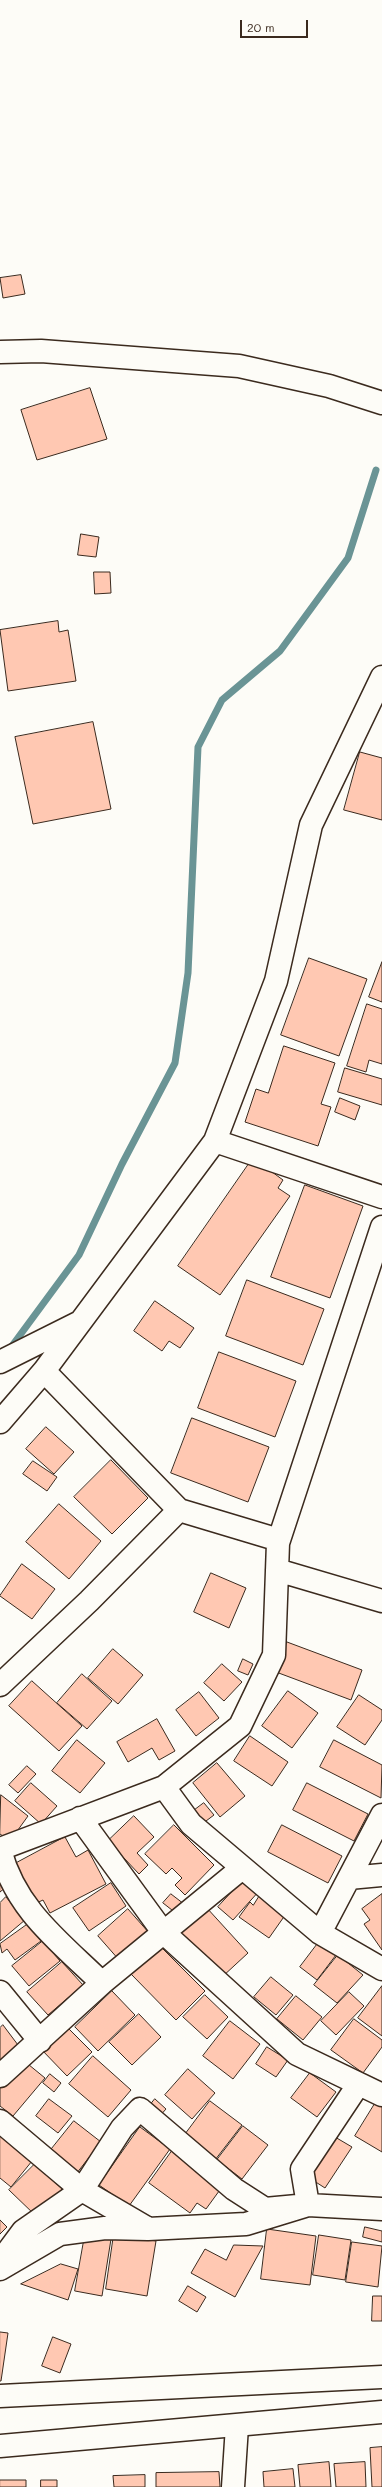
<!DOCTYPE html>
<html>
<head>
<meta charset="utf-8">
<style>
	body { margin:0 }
	#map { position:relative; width:382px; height:2487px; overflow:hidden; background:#fdfcf7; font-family:Mali,sans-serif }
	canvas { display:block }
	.scale { position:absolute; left:240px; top:20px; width:68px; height:18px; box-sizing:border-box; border:2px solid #3b2a1e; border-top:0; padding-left:5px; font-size:12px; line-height:14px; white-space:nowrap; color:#3b2a1e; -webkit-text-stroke:3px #fdfcf7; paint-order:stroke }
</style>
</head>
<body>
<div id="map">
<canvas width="382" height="2487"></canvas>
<div class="scale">20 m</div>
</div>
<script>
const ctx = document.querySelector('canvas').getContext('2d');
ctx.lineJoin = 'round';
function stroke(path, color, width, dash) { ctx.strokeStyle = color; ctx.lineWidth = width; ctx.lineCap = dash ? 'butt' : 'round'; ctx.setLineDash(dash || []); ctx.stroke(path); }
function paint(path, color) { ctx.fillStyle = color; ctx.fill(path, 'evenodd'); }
stroke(new Path2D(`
	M9 1350 79 1255 122 1164 175 1063 188 973 198 747 222 700 280 651 348 558 376 470`), '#6a9495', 7);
const building = new Path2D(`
	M21 275 25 294 3 298 0 278Z
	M90 388 107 439 37 460 21 410Z
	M81 534 99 537 96 557 78 555Z
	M94 572H110L111 593 95 594Z
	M58 621 59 632 68 630 76 681 8 691 0 630Z
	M93 722 111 809 33 824 15 737Z
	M360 752 382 758V820L344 810Z
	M309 958 367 979 339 1056 281 1035Z
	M382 962V1002L369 997Z
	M367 1004 382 1009V1064L369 1060 366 1072 347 1066Z
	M284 1046 335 1063 321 1104 331 1107 318 1146 245 1122 256 1089 268 1093Z
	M345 1068 382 1079V1105L338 1092Z
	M340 1098 360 1106 355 1120 335 1112Z
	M253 1158 283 1180 278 1188 290 1196 220 1295 178 1266Z
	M305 1185 363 1206 330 1298 271 1277Z
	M247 1280 324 1309 303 1365 226 1336Z
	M155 1301 194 1328 180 1348 169 1341 162 1351 134 1331Z
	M219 1352 296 1381 275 1437 198 1408Z
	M192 1418 269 1447 248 1502 171 1473Z
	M46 1427 74 1452 54 1474 26 1449Z
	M111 1460 148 1498 112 1534 74 1497Z
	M33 1461 57 1477 47 1491 23 1474Z
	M59 1504 101 1541 69 1579 26 1542Z
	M22 1564 55 1589 32 1619 0 1596Z
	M211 1573 246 1588 229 1628 194 1612Z
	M287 1642 362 1670 351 1700 276 1672Z
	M113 1649 143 1675 118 1704 88 1678Z
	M243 1659 253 1664 248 1675 238 1671Z
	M222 1664 242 1682 224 1701 204 1683Z
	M82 1674 112 1701 87 1729 57 1703Z
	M32 1681 82 1726 59 1751 9 1706Z
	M288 1691 318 1713 292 1748 262 1726Z
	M199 1692 219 1718 196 1736 176 1710Z
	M359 1695 382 1710V1720L365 1745 337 1727Z
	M157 1719 175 1751 159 1760 152 1748 128 1762 117 1742Z
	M250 1736 288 1762 272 1786 234 1761Z
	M77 1740 105 1763 80 1793 52 1771Z
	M334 1740 382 1765 381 1798 320 1767Z
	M217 1763 245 1796 220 1817 193 1783Z
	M27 1766 36 1774 18 1793 9 1785Z
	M31 1783 57 1806 41 1824 15 1801Z
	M307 1783 368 1814 354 1841 293 1810Z
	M1 1795 28 1816 10 1841 0 1834Z
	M204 1803 214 1815 198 1827 188 1815Z
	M134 1816 154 1837 137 1853 148 1865 139 1874 108 1841Z
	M174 1825 214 1865 185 1895 175 1885 182 1878 172 1868 166 1874 145 1854Z
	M282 1825 342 1856 328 1883 268 1852Z
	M65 1837 76 1857 88 1850 106 1884 50 1913 43 1900 30 1906 9 1867Z
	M246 1877 260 1890 233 1920 218 1907Z
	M0 1879 6 1887 0 1892Z
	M111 1883 126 1906 89 1931 73 1908Z
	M262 1892 288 1911 269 1938 239 1917 250 1902 253 1905Z
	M171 1894 184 1904 177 1914 163 1903Z
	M382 1894V1950L364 1924 370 1920 362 1909Z
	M6 1897 25 1920 0 1941V1903Z
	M206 1907 248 1953 222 1977 177 1933Z
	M128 1909 150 1934 120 1961 98 1936Z
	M28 1924 41 1941 15 1960 7 1949 2 1953 0 1944Z
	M322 1938 339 1951 317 1980 300 1967Z
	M43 1941 60 1961 29 1986 12 1966Z
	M160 1946 205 1991 176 2020 131 1974Z
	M338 1955 363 1975 337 2003 314 1985Z
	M62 1962 83 1985 48 2015 27 1992Z
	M271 1977 293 1995 276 2015 254 1997Z
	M382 1986V2036L358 2018Z
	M112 1991 135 2015 98 2051 75 2027Z
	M349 1992 364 2006 336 2035 321 2021Z
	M205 1995 228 2017 207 2039 183 2017Z
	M296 1996 322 2017 303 2040 277 2019Z
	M139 2014 161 2037 132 2065 109 2042Z
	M354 2019 382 2040V2047L363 2073 331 2050Z
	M230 2021 260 2044 233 2079 203 2056Z
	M64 2024 92 2052 67 2076 40 2048Z
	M3 2025 24 2053 0 2071V2028Z
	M267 2047 288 2060 276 2077 256 2064Z
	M93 2056 131 2090 108 2117 69 2084Z
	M23 2060 45 2078 13 2116 0 2106V2088Z
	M188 2069 215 2093 192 2119 165 2095Z
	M310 2073 336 2092 317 2117 291 2098Z
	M50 2074 61 2083 54 2092 43 2083Z
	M49 2099 72 2116 58 2133 36 2116Z
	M155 2099 166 2109 158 2118 147 2109Z
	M210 2101 242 2125 215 2160 184 2136Z
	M376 2102 382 2106V2152L355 2136Z
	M74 2121 101 2142 73 2178 46 2156Z
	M243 2126 268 2145 242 2179 217 2160Z
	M140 2127 170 2149 129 2206 99 2185Z
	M0 2136 32 2161 11 2187 0 2178Z
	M335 2137 352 2147 325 2188 308 2177Z
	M172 2151 222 2187 206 2209 197 2203 190 2213 149 2183Z
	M35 2164 62 2189 36 2216 9 2190Z
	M0 2220 7 2227 0 2234Z
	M365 2227 382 2231V2242L363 2237Z
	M267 2229 316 2236 310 2285 261 2279Z
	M114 2234 156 2241 147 2296 106 2289Z
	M85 2235 111 2239 102 2296 75 2291Z
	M319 2235 351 2240 345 2280 313 2275Z
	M352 2242 382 2246 378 2287 346 2282Z
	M234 2245 263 2246 235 2297 191 2273 205 2249 226 2260Z
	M61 2264 78 2269 68 2300 21 2284Z
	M188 2286 206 2297 197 2312 179 2301Z
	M373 2296H382V2321H372Z
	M0 2332 8 2333 1 2381H0Z
	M53 2337 71 2344 60 2373 42 2366Z
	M382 2447V2487H372L370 2448Z
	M329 2462 331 2487H300L298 2465Z
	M365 2462 366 2487H336L334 2464Z
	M293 2469 295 2487H264L263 2472Z
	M219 2472 220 2487H156V2473Z
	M145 2475V2487H114L113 2476Z
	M0 2480H26V2487H0Z
	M41 2480H57V2487H41Z`);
paint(building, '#ffc8b2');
stroke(building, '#3b2a1e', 1);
const minor = new Path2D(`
	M0 352 41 351 239 366 329 386 382 403
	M215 1141 382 1197
	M0 1362 78 1323
	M44 1371 179 1510
	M0 1422 44 1371 215 1141 276 981 311 825 382 677
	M277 1570 382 1601
	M0 1685 89 1601 179 1510 279 1540
	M164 1787 191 1824 320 1933 382 1969
	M80 1818 163 1932 297 2054 382 2095
	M0 1849 164 1787 240 1726 274 1655 278 1543 382 1227
	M0 1850C16 1910 59 1941 102 1983
	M349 1878 382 1875
	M320 1933 382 1815
	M0 1992 40 2041
	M0 2076 102 1983 242 1868
	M0 2121 82 2190 147 2228
	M0 2262 23 2231 82 2190 122 2128 140 2109 234 2189 265 2209 308 2205 302 2169 358 2085
	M0 2269 60 2234 105 2228 148 2229 246 2224 308 2205 382 2209
	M233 2487 237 2426`);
const major = new Path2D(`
	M0 2396 382 2377
	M0 2446 382 2412`);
stroke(minor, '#3b2a1e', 25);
stroke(major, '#3b2a1e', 25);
stroke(minor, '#fdfcf7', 22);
stroke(major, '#fdfcf7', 22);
</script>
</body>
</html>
